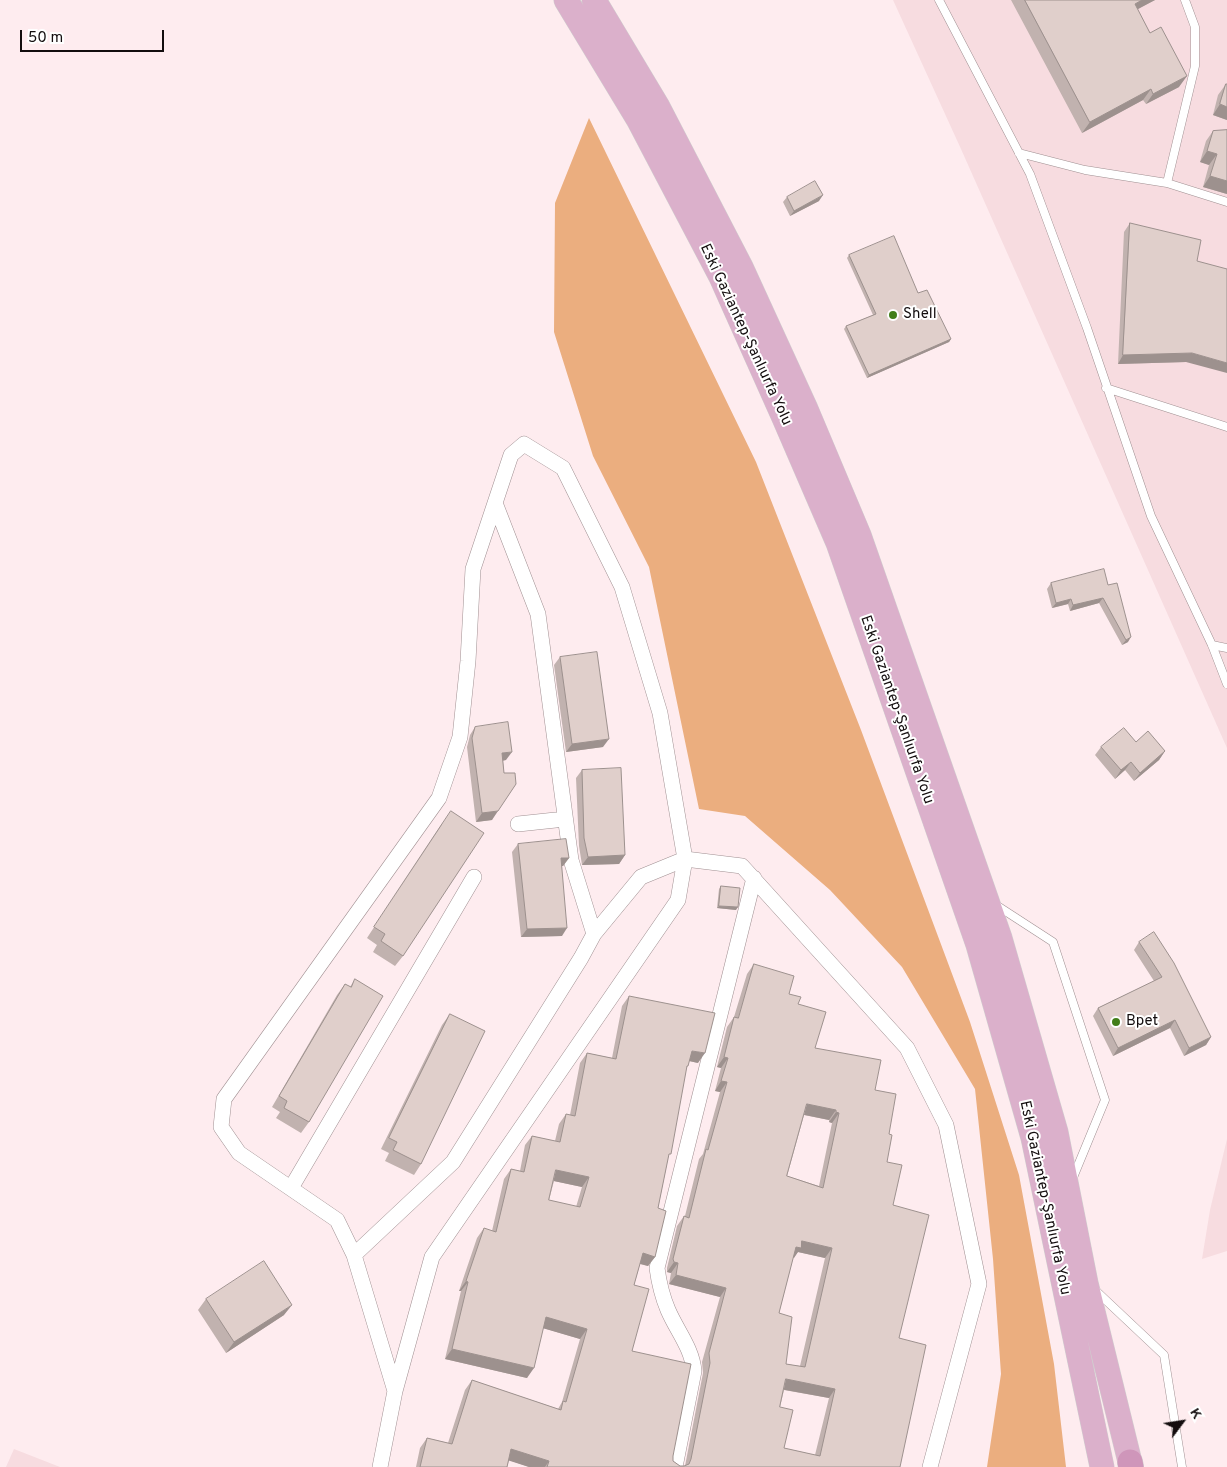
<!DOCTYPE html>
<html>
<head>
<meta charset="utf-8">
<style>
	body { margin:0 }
	#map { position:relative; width:1227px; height:1467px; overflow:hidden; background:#feecef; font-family:Overpass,sans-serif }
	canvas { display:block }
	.north { position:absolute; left:1157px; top:1397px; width:50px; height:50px; -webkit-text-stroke:4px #fff; paint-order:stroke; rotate:59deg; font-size:14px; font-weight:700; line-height:20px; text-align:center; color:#130d0e }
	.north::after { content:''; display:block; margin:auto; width:18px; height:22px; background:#130d0e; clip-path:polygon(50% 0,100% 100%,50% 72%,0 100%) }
	.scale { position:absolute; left:20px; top:30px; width:144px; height:22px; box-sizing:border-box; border:2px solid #130d0e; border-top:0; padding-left:6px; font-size:15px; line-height:18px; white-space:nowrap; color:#130d0e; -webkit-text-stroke:4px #fff; paint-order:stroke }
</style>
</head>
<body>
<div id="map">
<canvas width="1227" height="1467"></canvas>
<div class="north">K</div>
<div class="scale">50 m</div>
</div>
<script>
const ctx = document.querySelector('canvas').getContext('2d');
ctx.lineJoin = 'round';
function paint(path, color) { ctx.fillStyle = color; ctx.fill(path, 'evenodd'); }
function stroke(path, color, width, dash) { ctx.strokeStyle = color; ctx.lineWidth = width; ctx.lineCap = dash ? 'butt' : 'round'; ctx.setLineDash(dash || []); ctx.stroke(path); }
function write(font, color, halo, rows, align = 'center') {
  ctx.font = font + ' Overpass,sans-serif'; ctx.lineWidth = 4; ctx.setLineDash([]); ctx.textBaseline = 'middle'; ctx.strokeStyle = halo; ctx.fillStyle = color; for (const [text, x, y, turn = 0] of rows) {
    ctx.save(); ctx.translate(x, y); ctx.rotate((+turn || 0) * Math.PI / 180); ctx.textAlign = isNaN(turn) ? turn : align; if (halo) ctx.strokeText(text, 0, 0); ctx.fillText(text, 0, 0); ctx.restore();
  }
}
paint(new Path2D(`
	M893 0H1227V748L961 149Z
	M1227 1139V1251L1202 1259 1210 1210Z
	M14 1449 60 1467H6Z`), '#f7dce0');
paint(new Path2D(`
	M589 118 756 462 861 730 970 1022 1019 1175 1054 1364 1066 1467H987L1001 1374 993 1259 975 1089 902 967 830 890 745 816 699 809 649 567 593 456 554 332 555 203Z`), '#ebae7f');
const service = new Path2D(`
	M939 0 1030 174 1087 328 1151 516 1212 645 1227 684
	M1019 153 1085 170 1167 183 1227 202
	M1167 183 1195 66V27L1185 0
	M1106 388 1227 427
	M1212 645 1227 648
	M996 905 1053 942 1105 1100 1072 1180
	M1095 1290 1164 1355 1182 1467`);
const minor = new Path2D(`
	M495 503 538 614 571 860 594 934
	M518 824 565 819
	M291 1188 474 877
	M354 1255 453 1162 581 958 594 934 641 877 685 859 742 866 907 1048 946 1125 979 1284 930 1467
	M380 1467 395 1391 432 1257 678 900 685 859 660 713 622 587 563 468 524 444 511 455 473 569 468 661 460 737 439 798 224 1099 221 1127 239 1153 337 1220 354 1255 395 1391
	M675 1467 694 1371C692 1348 677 1331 668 1310 662 1296 659 1283 657 1268L754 878`);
const primary = new Path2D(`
	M566 0 638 119 721 277 784 418 838 543 978 945 1033 1138 1102 1467
	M594 0 658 107 741 267 806 409 859 535 1000 938 1056 1132 1086 1283 1130 1462`);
const trunk = new Path2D(`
	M1130 1462 1131 1467`);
stroke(service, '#a09092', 9);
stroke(minor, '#a09092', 16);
stroke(primary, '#d0cfcf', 25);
stroke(trunk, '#d0cfcf', 26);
stroke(service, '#fff', 8);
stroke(minor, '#fff', 15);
stroke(primary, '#dbb0cb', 24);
stroke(trunk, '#cf96ba', 25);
paint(new Path2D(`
	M1011 0H1155L1137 9 1179 87 1146 104 1143 100 1082 133Z
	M1226 84 1227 120 1213 115 1218 95Z
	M1227 130V194L1203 187 1209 165 1200 162 1206 141 1213 131Z
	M787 197 819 201 790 216 783 202Z
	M1130 223 1197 261 1186 362 1118 364 1124 232Z
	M849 255 918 293 951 339 949 342 867 378 844 329 846 326 873 315 847 258Z
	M1051 583 1108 585 1128 642 1122 645 1099 603 1070 611 1068 604 1052 608 1047 589Z
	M560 657 603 747 566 752 554 665Z
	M475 727 506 760 503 761 504 773 492 820 476 822 467 747 470 735Z
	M1136 742 1165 751 1159 760 1134 781 1125 770 1115 779 1095 755 1101 747Z
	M582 770 625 855 619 864 582 865 579 846 576 778Z
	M443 822 403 956 395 966 373 952 377 945 367 938Z
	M518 844 569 858 563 866H562V936L521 937 512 852Z
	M721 886 736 910 717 908 719 889Z
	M1139 942 1211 1037 1206 1045 1184 1056 1170 1028 1113 1056 1093 1016 1098 1008 1154 981 1134 950Z
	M754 964 789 994 798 1004 815 1048 875 1090 889 1134 887 1162 893 1205 899 1338 900 1467H529L509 1460 507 1467H416L420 1448 427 1438 448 1443 465 1390 472 1380 558 1409 562 1402 580 1339 543 1328 527 1378 445 1359 461 1291H459L477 1238 484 1228 492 1231 504 1179 511 1169 520 1171 525 1145 532 1136 555 1141 559 1124 566 1114 570 1115 580 1063 587 1053 612 1058 622 1006 629 996 698 1063 689 1061 686 1070 658 1208 655 1257 648 1266 640 1264 634 1285 632 1351 673 1456V1461L680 1466H685L703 1373 702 1362 720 1297 669 1284 671 1273 667 1272V1268L677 1226 684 1216H685L699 1159 703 1154 720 1092 715 1091 721 1068 717 1067 727 1027 734 1017 747 974ZM804 1115 829 1120V1122L832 1123 819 1186 787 1176ZM554 1181 582 1187 576 1207 549 1200ZM798 1252 825 1258 800 1366 786 1364 779 1313 793 1258ZM784 1390 829 1398 815 1455 784 1448 780 1407Z
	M355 979 309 1122 301 1133 276 1118 280 1112 272 1107 337 995 345 984 350 987Z
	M450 1014 421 1164 414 1175 385 1161 389 1153 381 1149 442 1025Z
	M206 1299 284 1315 226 1353 198 1310Z`), '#c1b2af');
paint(new Path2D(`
	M1142 0H1155L1127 15 1135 4Z
	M1187 76 1179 87 1146 104 1153 94Z
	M1151 89 1143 100 1082 133 1090 122Z
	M1220 104 1227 107V120L1213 115Z
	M1207 151 1217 154 1209 165 1200 162Z
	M1210 176 1227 181V194L1203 187Z
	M823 195 819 201 790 216 794 211Z
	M951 339 949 342 867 378 869 375Z
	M1192 353 1227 363V373L1186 362 1118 364 1123 355Z
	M1103 598 1099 603 1070 611 1073 605Z
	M1071 599 1068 604 1052 608 1056 603Z
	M1131 637 1128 642 1122 645 1126 640Z
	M609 739 603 747 566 752 572 744Z
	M1165 751 1159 760 1134 781 1140 773Z
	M512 752 506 760 496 761 502 753Z
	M1131 762 1125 770 1115 779 1121 770Z
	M498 811 492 820 476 822 482 813Z
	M625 855 619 864 582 865 588 857Z
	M561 858H569L563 866H555Z
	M719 906 738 907 736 910 717 908Z
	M567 928 562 936 521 937 527 929Z
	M1175 1020 1170 1028 1113 1056 1118 1048Z
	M1211 1037 1206 1045 1184 1056 1189 1048Z
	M692 1051 705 1053 698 1063 685 1060Z
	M724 1057 728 1058 721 1068 717 1067Z
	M721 1081 727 1082 720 1092 715 1091Z
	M807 1104 836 1110 829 1120 800 1114Z
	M836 1112 839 1113 832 1123 829 1122Z
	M556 1170 589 1177 582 1187 549 1180Z
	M802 1241 832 1248 825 1258 798 1252 794 1258 789 1256 796 1247Z
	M643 1253 655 1257 648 1266 637 1263Z
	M674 1262 678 1263 671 1273 667 1272Z
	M676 1275 726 1288 720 1297 669 1284Z
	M466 1281 468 1282 461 1291H459Z
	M292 1305 284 1315 226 1353 234 1342Z
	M546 1317 587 1329 580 1339 539 1327Z
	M452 1349 534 1368 527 1378 445 1359Z
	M786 1379 835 1389 829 1398 780 1389Z
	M511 1449 549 1461 545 1467H529L504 1459Z`), '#9d918e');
const building = new Path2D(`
	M1025 0H1142L1135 4 1150 33 1161 27 1187 76 1153 94 1151 89 1090 122Z
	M1226 84H1227V107L1220 104Z
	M1227 130V181L1210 176 1217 154 1207 151 1213 131Z
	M815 181 823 195 794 211 787 197Z
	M1130 223 1201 240 1197 261 1227 269V363L1192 353 1123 355Z
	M894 236 918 293 927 290 951 339 869 375 846 326 876 314 849 255Z
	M1104 569 1108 585 1117 583 1131 637 1126 640 1103 598 1073 605 1071 599 1056 603 1051 583Z
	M597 652 609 739 572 744 560 657Z
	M508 722 512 752 502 753 504 773H515L516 784 498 811 482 813 472 738 475 727Z
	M1124 728 1136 742 1148 731 1165 751 1140 773 1131 762 1121 770 1101 747Z
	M621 768 625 855 588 857 584 838 582 770Z
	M451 811 484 833 403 956 381 941 385 934 374 927Z
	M566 839 569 858H561L567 928 527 929 518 844Z
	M721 886 740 888 738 907 719 906Z
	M1154 932 1174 963 1211 1037 1189 1048 1175 1020 1118 1048 1098 1008 1162 977 1139 942Z
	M754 964 794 976 789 994 801 997 798 1004 826 1012 815 1048 881 1060 875 1090 896 1094 889 1134 892 1135 887 1162 902 1165 893 1205 929 1215 899 1338 926 1345 900 1467H547L549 1461 511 1449 507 1467H420L427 1438 452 1444 472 1380 561 1410 563 1401 566 1402 587 1329 546 1317 534 1368 452 1349 468 1282 466 1281 484 1228 496 1232 511 1169 524 1172 532 1136 560 1142 566 1114 575 1116 587 1053 616 1059 629 996 715 1013 705 1053 692 1051 688 1066H687L671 1154H669L658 1208 666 1211 655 1257 643 1253 634 1285 649 1289 632 1351 691 1364 673 1456V1461L680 1466H684L689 1464 691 1459 710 1363 709 1353 726 1288 676 1275 678 1263 674 1262 673 1259 684 1216 689 1218 706 1149 708 1150 727 1082 721 1081 728 1058 724 1057 734 1017 738 1018ZM807 1104 836 1110V1112L839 1113 823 1188 787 1176ZM556 1170 589 1177 580 1207 549 1200ZM802 1241 832 1248 805 1367 786 1364 792 1317 779 1313 796 1247 801 1248ZM786 1379 835 1389 820 1456 784 1448 793 1410 780 1407Z
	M355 979 383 996 309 1122 284 1108 287 1101 279 1096 345 984 351 987Z
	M450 1014 485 1031 421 1164 393 1150 397 1142 389 1138Z
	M264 1261 292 1305 234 1342 206 1299Z`);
paint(building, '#e0cfcb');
stroke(building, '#9d918e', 1);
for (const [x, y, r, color] of [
	[893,315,5,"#427e19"],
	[1116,1022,5,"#427e19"]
]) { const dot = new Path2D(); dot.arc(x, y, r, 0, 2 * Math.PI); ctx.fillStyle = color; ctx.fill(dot); stroke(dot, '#fff', 2); }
write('15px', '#130d0e', '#fff', [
	["Shell",903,315],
	["Bpet",1126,1022]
], 'left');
write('15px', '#130d0e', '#fff', [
	["Eski Gaziantep-Şanlıurfa Yolu",745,335,65],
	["Eski Gaziantep-Şanlıurfa Yolu",896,710,71],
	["Eski Gaziantep-Şanlıurfa Yolu",1044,1198,78]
]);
</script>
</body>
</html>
